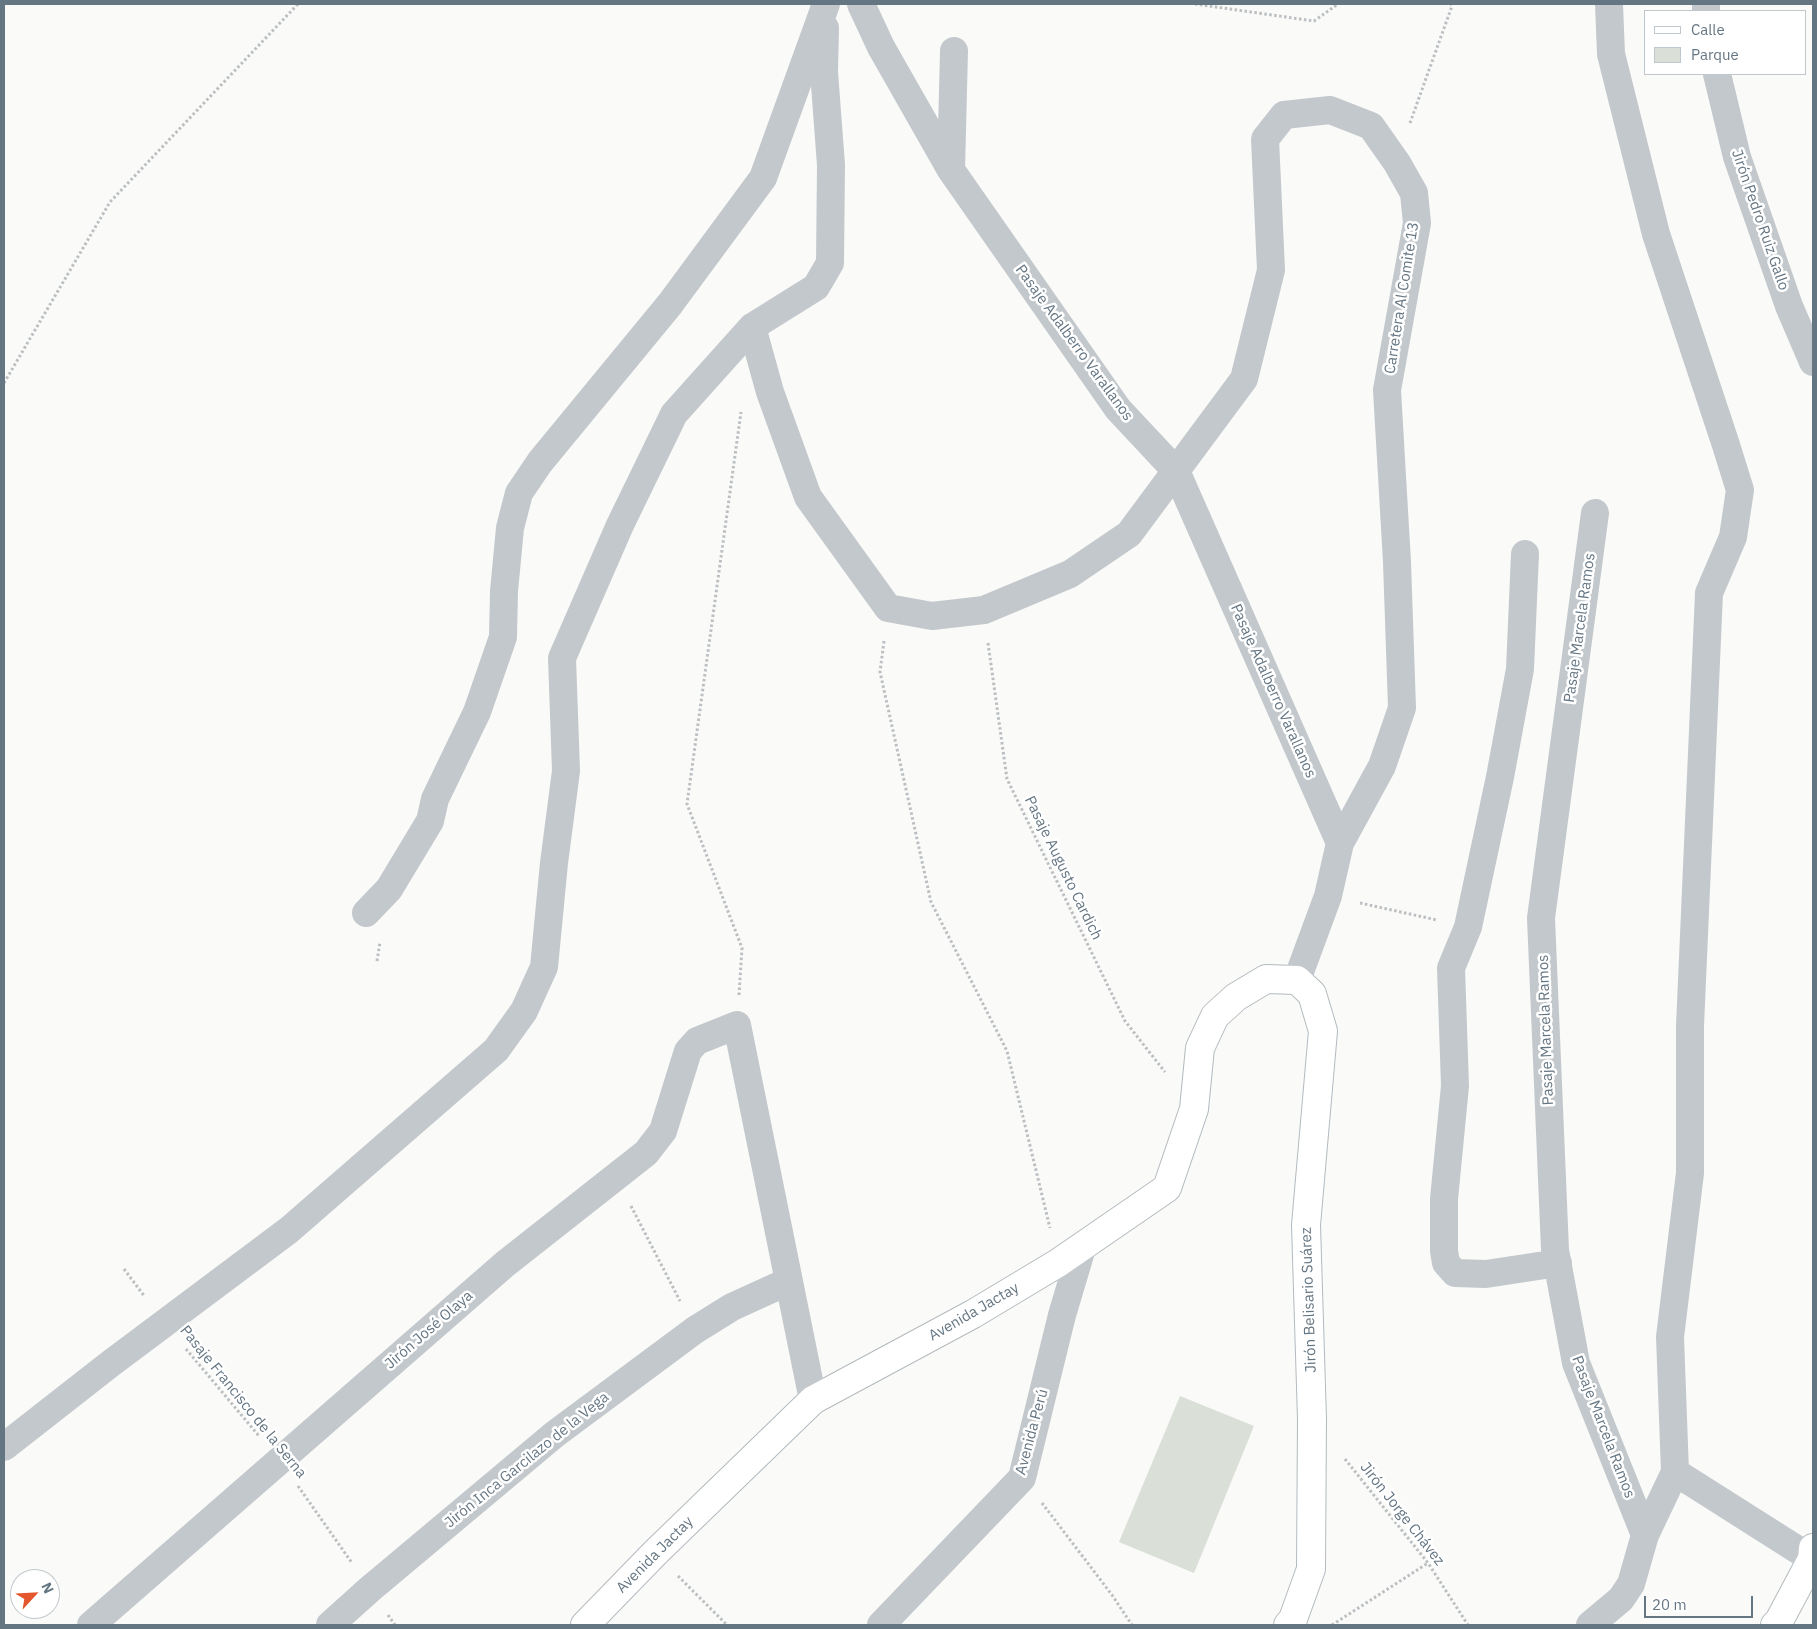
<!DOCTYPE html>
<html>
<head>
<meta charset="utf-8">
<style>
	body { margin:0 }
	#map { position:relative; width:1817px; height:1629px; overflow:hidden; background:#fafaf8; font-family:"IBM Plex Sans",sans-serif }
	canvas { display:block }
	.frame { position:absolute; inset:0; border:5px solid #657683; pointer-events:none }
	.legend { position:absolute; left:1644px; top:10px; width:162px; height:65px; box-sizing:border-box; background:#fff; border:1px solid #c1c8cd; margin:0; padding:6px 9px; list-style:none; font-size:15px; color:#657683 }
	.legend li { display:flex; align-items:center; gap:10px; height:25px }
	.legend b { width:25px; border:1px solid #c1c8cd }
	.north { position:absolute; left:10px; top:1569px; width:50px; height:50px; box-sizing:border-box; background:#fff; border:1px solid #c1c8cd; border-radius:50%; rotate:65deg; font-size:14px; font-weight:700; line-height:20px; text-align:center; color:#657683 }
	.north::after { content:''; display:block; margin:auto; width:18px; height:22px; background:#e4572e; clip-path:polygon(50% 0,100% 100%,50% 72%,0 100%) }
	.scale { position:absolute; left:1644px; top:1596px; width:109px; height:22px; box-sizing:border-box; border:2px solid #657683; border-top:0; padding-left:6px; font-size:15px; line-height:18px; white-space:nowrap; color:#657683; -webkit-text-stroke:4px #fff; paint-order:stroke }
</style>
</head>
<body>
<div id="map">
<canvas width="1817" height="1629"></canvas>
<div class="frame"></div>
<ul class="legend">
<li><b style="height:6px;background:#fff"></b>Calle</li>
<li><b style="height:14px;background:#dadfd7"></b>Parque</li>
</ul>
<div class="north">N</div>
<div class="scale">20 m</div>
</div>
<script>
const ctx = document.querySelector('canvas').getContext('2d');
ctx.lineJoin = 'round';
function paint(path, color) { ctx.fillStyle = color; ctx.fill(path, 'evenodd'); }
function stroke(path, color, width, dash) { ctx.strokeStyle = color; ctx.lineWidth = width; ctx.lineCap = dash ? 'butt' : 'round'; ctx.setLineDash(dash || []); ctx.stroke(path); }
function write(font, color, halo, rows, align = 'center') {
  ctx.font = font + ' "IBM Plex Sans",sans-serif'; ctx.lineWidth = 5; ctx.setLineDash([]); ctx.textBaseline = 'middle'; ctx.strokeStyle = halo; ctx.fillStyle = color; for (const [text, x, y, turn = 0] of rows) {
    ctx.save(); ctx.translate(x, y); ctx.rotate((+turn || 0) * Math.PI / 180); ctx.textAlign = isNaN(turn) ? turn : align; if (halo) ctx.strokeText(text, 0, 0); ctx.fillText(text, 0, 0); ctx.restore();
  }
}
paint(new Path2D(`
	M1180 1396 1254 1426 1194 1573 1119 1542Z`), '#dadfd7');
const secondary = new Path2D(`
	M585 1625 656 1552 813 1400 973 1314 1058 1263 1167 1188 1194 1109 1200 1048 1215 1016 1236 997 1266 979 1297 980 1312 994 1323 1031 1306 1225 1312 1419 1311 1569 1293 1619 1288 1625
	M1775 1625 1779 1621 1812 1559 1813 1548`);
stroke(secondary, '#b3babf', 30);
stroke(new Path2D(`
	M1195 4 1314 21 1338 4
	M1410 123 1452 6 1451 4
	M4 383 110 202 298 4
	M884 641 880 672 931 902 1007 1051 1050 1228
	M988 643 1007 779 1125 1021 1165 1072
	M1360 903 1437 920
	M377 961 380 942
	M739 995 742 948 687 804 741 412
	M631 1206 680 1301
	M124 1269 145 1297
	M186 1349 259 1436
	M1345 1459 1428 1563 1468 1625
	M298 1486 352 1563
	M1042 1503 1112 1595 1132 1625
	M678 1576 727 1625
	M388 1615 395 1625
	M1332 1625 1428 1563`), '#bbbfc2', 3, [2.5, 2.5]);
stroke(new Path2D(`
	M861 4 881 47 951 170
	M1706 11V4
	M954 51 951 170 1118 409 1176 471 1340 843
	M1717 74 1737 157 1789 306 1813 362
	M752 327 816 287 830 263 831 165 824 72 825 28
	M1595 513 1541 918 1555 1250 1576 1363 1645 1535
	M1525 554 1520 669 1500 777 1468 927 1451 968 1455 1086 1444 1199V1251L1446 1263 1455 1273 1486 1274 1558 1263
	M366 913 389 889 430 821 435 799 477 712 503 637 504 591 510 528 519 493 540 462 670 304 763 178 826 4
	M4 1447 110 1364 289 1230 496 1050 524 1011 544 967 554 863 566 771 562 658 620 525 674 414 752 327 770 392 808 497 888 608 932 616 984 610 1070 574 1129 534 1244 379 1271 270 1265 139 1284 115 1330 110 1371 126 1397 163 1414 193 1417 223 1387 390 1397 562 1402 708 1382 766 1340 843 1328 896 1297 980
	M1675 1472 1812 1559
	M91 1625 505 1264 646 1153 663 1131 688 1051 697 1041 737 1025 813 1400
	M330 1625 370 1589 555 1434 695 1330 732 1307 789 1281
	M881 1625 1022 1478 1062 1315 1082 1248
	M1590 1625 1621 1599 1631 1584 1645 1535 1675 1472 1670 1337 1690 1173V1026L1709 593 1733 537 1740 490 1725 442 1656 234 1611 54 1609 4`), '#c3c8cc', 28);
stroke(secondary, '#fff', 28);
write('15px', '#657683', '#fff', [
	["Jirón Pedro Ruiz Gallo",1760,220,71],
	["Carretera Al Comite 13",1402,298,-81],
	["Pasaje Adalberro Varallanos",1074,343,54],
	["Pasaje Marcela Ramos",1580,628,-82],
	["Pasaje Adalberro Varallanos",1273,691,66],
	["Pasaje Augusto Cardich",1063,868,64],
	["Pasaje Marcela Ramos",1546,1030,-92],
	["Jirón Belisario Suárez",1309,1300,-92],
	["Avenida Jactay",974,1312,-30],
	["Jirón José Olaya",429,1330,-41],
	["Pasaje Francisco de la Serna",243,1402,51],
	["Pasaje Marcela Ramos",1603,1427,69],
	["Avenida Perú",1032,1432,-75],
	["Jirón Inca Garcilazo de la Vega",527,1460,-39],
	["Jirón Jorge Chávez",1402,1514,52],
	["Avenida Jactay",655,1555,-45]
]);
</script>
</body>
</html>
